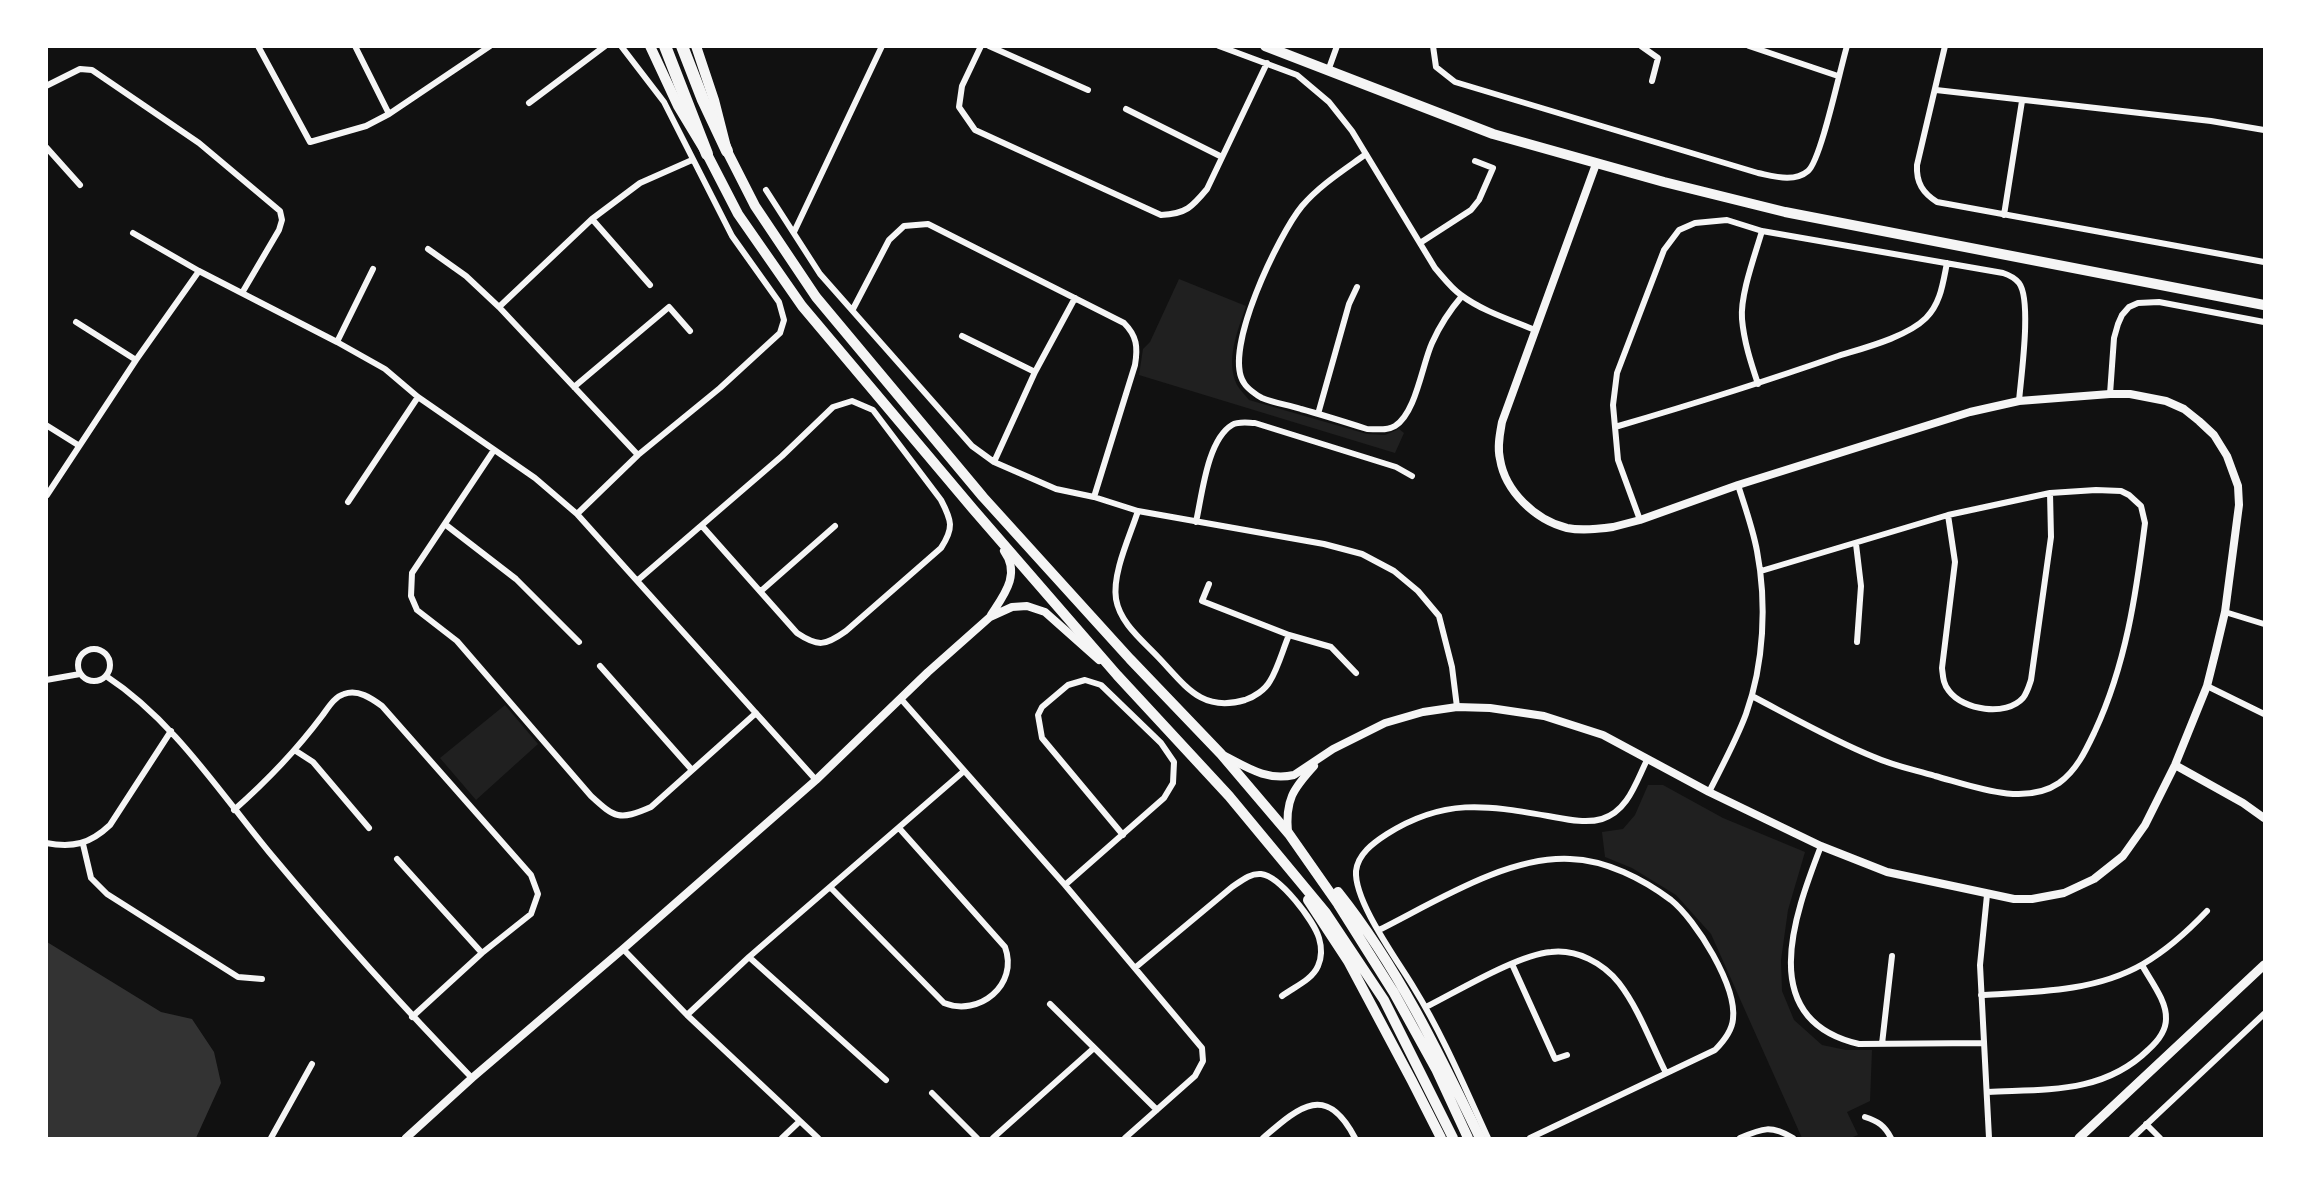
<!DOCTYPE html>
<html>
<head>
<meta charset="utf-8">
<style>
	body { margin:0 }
	#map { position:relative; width:2311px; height:1185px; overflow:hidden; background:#111; font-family:"Source Sans 3",sans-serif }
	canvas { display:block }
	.frame { position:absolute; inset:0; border:48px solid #fff; pointer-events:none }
</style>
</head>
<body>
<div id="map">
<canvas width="2311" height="1185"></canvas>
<div class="frame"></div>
</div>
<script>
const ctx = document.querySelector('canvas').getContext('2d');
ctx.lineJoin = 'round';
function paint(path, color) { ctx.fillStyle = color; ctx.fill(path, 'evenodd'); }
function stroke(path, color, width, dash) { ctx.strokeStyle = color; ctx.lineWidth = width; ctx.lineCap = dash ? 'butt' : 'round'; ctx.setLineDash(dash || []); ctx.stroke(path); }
paint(new Path2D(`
	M1179 279 1246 306C1238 330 1225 360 1237 385 1240 390 1245 395 1249 400L1367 434 1385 435 1399 429 1404 433 1395 453 1139 375 1143 349 1150 342Z
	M505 705 538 744 476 800 440 758Z
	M1648 785H1663L1723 818 1805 852 1788 910 1781 960 1782 991 1794 1020 1822 1045 1846 1050H1872L1870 1101 1847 1112 1858 1135 1850 1138H1802L1711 934 1676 895 1632 868 1605 857 1602 832 1623 829 1635 815Z`), '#202020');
paint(new Path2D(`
	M47 942 161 1012 192 1019 214 1052 221 1083 196 1138H47Z`), '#333');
stroke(new Path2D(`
	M258 46 310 142 366 126 389 114 490 46
	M355 46 389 114
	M981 46 962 86 959 107 975 130 1161 215C1186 214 1192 207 1207 189L1267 63
	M989 46 1088 90
	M1219 46 1297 75 1329 102 1352 131 1435 268C1443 277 1451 288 1461 295 1482 311 1511 320 1535 330
	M1433 46 1436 67 1455 82 1758 173C1773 176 1794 183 1808 171 1821 160 1840 69 1847 46
	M1641 46 1658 58 1652 81
	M1749 46 1838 76
	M1945 46 1917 165C1916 183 1923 193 1937 202L2264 262
	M1328 71 1337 46
	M46 86 80 69 92 70 199 143 280 211 282 220 279 230 242 293
	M1936 90 2211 121 2264 130
	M529 103 605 46
	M1126 109 1222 157
	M46 147 80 185
	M1366 154C1344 170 1320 185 1302 206 1279 234 1222 351 1244 383 1247 388 1256 395 1262 398 1274 403 1289 405 1301 409 1323 415 1345 422 1367 429 1376 429 1387 431 1395 426 1416 413 1422 365 1432 343 1440 325 1450 310 1462 296
	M766 190 820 274 972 446 994 462 1056 489 1094 497 1138 511 1324 544 1362 554 1394 571 1418 591 1439 616 1452 667 1457 707
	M2004 215 2022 101
	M592 219 650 285
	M794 232 882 46
	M133 233 199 271 337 342 385 369 418 397 535 478 577 514 816 780
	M1420 243 1471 210 1479 200 1493 168 1475 161
	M428 249 466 276 499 307 638 455
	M499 307 592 219 640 183 692 160
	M853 309 889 240 904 226 928 224 1124 323C1137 336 1138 347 1135 365L1094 497
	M76 322 136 360
	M962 336 1035 372
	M337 342 373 269
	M1758 384C1751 363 1744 342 1742 319 1740 295 1755 255 1762 231
	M574 387 669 307 690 331
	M2110 394 2114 338 2118 324 2122 315 2129 307 2138 303 2159 302 2264 322
	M1318 414 1349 304 1357 287
	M46 425 78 445
	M1615 427C1690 405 1764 382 1838 356 1864 348 1907 337 1926 318 1941 303 1943 282 1947 263
	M494 450 412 573 411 596 417 610 457 641 591 796C615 818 619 821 651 807L756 713
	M994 462 1035 372 1075 298
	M47 495 136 360 199 271
	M348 502 418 397
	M1138 511C1130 536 1112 573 1116 599 1120 623 1142 640 1158 657 1185 685 1201 713 1245 700 1254 697 1265 690 1270 681 1278 668 1283 649 1289 635
	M577 514 638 455 720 388 780 333 784 320 779 302 732 236 664 102 621 46
	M1948 515 1955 562 1942 668C1943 676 1943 684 1949 691 1963 710 2006 717 2023 698 2027 693 2029 686 2031 680L2051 537 2050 493
	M1640 520 1618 460 1613 405 1617 373 1664 250 1679 230 1695 223 1727 220 1762 231 2003 273C2009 275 2015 278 2019 283 2032 300 2021 377 2019 401
	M1196 522C1202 496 1207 440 1232 425 1239 421 1248 423 1255 423L1396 467 1412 476
	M446 525 516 579 579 642
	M1856 544 1861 586 1857 642
	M638 580 782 456 833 407 852 401 873 410 941 500C952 521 954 528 941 548L846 631C825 646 818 647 797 633L702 526
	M1209 584 1202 601 1289 635 1331 647 1356 673
	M761 591 835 526
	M2225 612 2264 624
	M78 665a16 16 0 1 1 32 0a16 16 0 1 1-32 0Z
	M600 666 692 770
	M106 676C173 720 218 790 269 852 334 930 401 1005 472 1078
	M46 680 80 674
	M2207 686 2264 714
	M1752 696C1792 717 1832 740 1874 757 1894 766 1915 770 1935 776 1972 786 2024 807 2059 783 2077 770 2086 750 2095 731 2126 664 2136 595 2145 523L2141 506 2129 495 2121 491 2096 490 2050 493 1948 515 1761 571
	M901 699 1065 885 1202 1048 1203 1061 1195 1076 1125 1138
	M296 751 313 762 369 828
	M1709 792C1722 766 1736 741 1746 714 1764 664 1767 603 1757 551 1753 529 1745 507 1738 485
	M234 810C268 780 295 752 322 716 328 708 334 697 344 694 358 689 371 698 382 706L531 875 538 894 531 914 482 953 412 1017
	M46 843C73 848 90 844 110 825L171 731
	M83 844 91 878 107 894 238 977 262 979
	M1821 846C1794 916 1755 1020 1859 1044L1983 1043
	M397 859 482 953
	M1065 885 1164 798 1173 783 1174 762 1161 743 1101 685 1085 680 1068 685 1042 707 1038 715 1042 738 1123 835
	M830 887 944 1003C979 1017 1019 985 1005 947L899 828
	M1987 895 1980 965 1989 1138
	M1379 930C1435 902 1507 856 1570 859 1606 860 1643 879 1671 900 1696 920 1737 986 1733 1019 1732 1031 1723 1042 1715 1050L1530 1138
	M623 949 687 1015 818 1138
	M749 957 886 1080
	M1512 964 1555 1059 1567 1055
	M1136 967 1232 887C1241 881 1250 873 1261 874 1280 876 1314 921 1319 938 1322 948 1322 957 1318 966 1312 980 1294 987 1282 996
	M1981 995C2035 992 2095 992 2143 964 2167 950 2188 931 2207 911
	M1050 1004 1157 1110
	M1426 1007C1458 991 1517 955 1551 952 1577 949 1603 963 1619 983 1639 1009 1651 1043 1666 1073
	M687 1015 749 957 964 771
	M1882 1044 1892 956
	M1988 1092C2046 1089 2103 1094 2148 1050 2157 1042 2166 1032 2166 1019 2167 1001 2150 980 2142 965
	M932 1093 977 1138
	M1865 1117C1878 1121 1885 1126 1891 1138
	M2146 1124 2160 1138
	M271 1138 312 1064
	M782 1138 800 1121
	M993 1138 1094 1048
	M1263 1138C1299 1107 1326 1082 1355 1138
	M1488 1138C1465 1088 1443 1035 1414 988 1398 961 1354 902 1356 871 1358 854 1373 843 1387 834 1444 798 1485 805 1548 816 1565 819 1585 824 1602 819 1628 811 1636 782 1647 760
	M1740 1138C1763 1128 1771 1125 1793 1138
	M2132 1138 2264 1014`), '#f5f5f5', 6);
stroke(new Path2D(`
	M991 615C1004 595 1021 574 1004 551
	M1225 756C1248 768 1267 781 1294 775L1333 749 1385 723 1423 712 1457 707 1490 708 1544 716 1603 735 1709 792 1821 846 1887 872 2014 899H2032L2064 893 2094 879 2123 856 2145 825 2175 765 2207 686 2216 650 2225 612 2239 505 2238 486 2227 456 2214 435 2199 421 2184 409 2166 401 2130 394H2110L2019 401 1970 412 1738 485 1640 520 1613 527C1598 529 1582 531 1567 528 1535 520 1505 491 1500 459 1497 447 1500 433 1502 422L1596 164
	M2175 765 2243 803 2264 818
	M1288 833C1285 800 1293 789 1314 766
	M406 1138 472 1078 623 949 816 780 928 672 990 617 1012 607 1027 606 1045 612 1099 660`), '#f5f5f5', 8);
stroke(new Path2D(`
	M2079 1138 2264 965`), '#f5f5f5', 9);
stroke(new Path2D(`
	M1265 46 1493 134 1664 182 1785 212 2264 305`), '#f5f5f5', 10);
stroke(new Path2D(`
	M650 46 678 106 707 154 738 214 802 306 973 509 1117 675 1229 796 1326 913 1384 1000 1453 1138
	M696 46 714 100 727 151 755 206 816 297 983 497 1130 659 1221 754 1289 834 1338 904 1394 993 1436 1069 1468 1138
	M1338 892C1397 966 1439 1053 1480 1138
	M1308 900 1348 961 1412 1081 1441 1138`), '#f5f5f5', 10);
stroke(new Path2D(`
	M665 46 707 154
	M682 46 703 100 727 151`), '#f5f5f5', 12);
</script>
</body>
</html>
